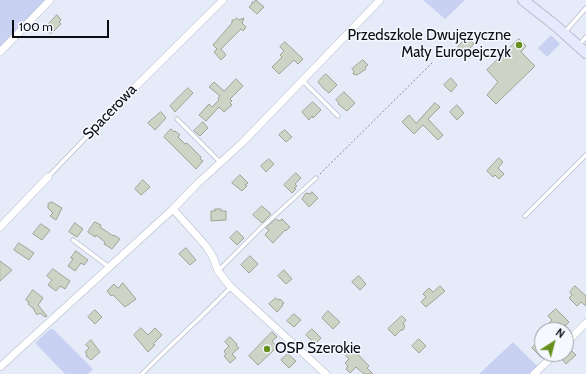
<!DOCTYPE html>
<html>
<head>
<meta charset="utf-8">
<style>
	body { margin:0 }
	#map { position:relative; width:586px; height:374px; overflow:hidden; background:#e6ebfa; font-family:Cabin,sans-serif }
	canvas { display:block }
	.north { position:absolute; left:534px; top:322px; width:40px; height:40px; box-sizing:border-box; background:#f6f8ff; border:1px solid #989aa1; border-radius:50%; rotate:36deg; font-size:11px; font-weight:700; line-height:16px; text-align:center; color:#0c0d13 }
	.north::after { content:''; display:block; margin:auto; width:14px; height:18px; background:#668f1e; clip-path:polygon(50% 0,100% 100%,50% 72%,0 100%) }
	.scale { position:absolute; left:12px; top:20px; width:97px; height:18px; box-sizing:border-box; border:2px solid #0c0d13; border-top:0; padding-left:5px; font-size:12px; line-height:14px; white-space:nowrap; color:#0c0d13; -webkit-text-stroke:3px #f6f8ff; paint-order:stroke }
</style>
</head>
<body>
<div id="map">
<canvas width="586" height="374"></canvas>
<div class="north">N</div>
<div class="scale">100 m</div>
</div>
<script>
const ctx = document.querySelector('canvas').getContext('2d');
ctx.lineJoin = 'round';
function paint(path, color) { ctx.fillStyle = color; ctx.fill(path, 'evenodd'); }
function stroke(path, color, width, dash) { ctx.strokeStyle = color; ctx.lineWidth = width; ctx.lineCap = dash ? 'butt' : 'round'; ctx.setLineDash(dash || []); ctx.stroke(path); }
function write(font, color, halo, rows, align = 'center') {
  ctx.font = font + ' Cabin,sans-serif'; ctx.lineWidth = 3; ctx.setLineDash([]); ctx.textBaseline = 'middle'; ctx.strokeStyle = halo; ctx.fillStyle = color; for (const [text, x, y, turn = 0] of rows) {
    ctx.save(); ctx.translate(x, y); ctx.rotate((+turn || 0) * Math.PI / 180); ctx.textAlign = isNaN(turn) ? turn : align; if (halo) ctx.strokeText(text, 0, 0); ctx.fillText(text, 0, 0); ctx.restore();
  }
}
paint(new Path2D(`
	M0 0H52L0 53Z
	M423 0H465L445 19Z
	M551 35 560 44 547 57 538 48Z
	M50 329H53L93 369 88 374H65L35 343Z
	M513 342 538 367 531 374H479Z`), '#c8d1f2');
const building = new Path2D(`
	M256 0 264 7 257 14 249 7 252 4V2H254Z
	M57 15 61 20 59 22 61 24 52 33H49L50 29 47 26Z
	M237 18 239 20 244 18 242 23 246 27 243 31 241 29 221 49 226 55 221 60 214 52 217 49 213 45 232 23V20H234Z
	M467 37 474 44 467 51 464 48 461 50 458 47Z
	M519 39 526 46 521 52 535 66 496 104 487 95 498 82 487 70Z
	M285 42 303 59 298 64 294 60 279 74 272 67 282 57 280 55 284 51 280 47Z
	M363 60 368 65 365 67 366 69 357 75 353 74 354 71 352 69Z
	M326 74 337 85 329 93 323 88 318 82Z
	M451 78 457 85 451 92 444 85Z
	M236 79 243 86 230 99 232 101 230 103 232 105 224 112 219 107 206 121 199 115 209 104 212 107 219 100 218 98 220 96 209 87 214 82 224 91Z
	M188 88 193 93 175 112 170 106Z
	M344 92 355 103 347 111 338 104 339 103 336 100Z
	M313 102 321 110 313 118 312 116 309 120 302 112Z
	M435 103 440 107 428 119 443 135 438 140 423 125 414 134 402 122 409 115 416 123Z
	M457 105 464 113 457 120 450 112Z
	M161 112 166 118 155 130 148 123Z
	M203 122 208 128 200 136 194 131Z
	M171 129 174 132 175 131 180 135 178 137 185 144 187 143 201 157 200 159 203 161 196 169 164 137Z
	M285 130 292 137 286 142 279 135Z
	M499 158 503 162 498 168 504 174 499 179 495 175 493 177 487 171Z
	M269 159 274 164 266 172 261 166Z
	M296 173 301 178 295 184 297 186 294 188 296 189 292 193 284 185Z
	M240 175 248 183 245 185 247 186 242 191 232 183Z
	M143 180 150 187 141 195 135 189Z
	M312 192 318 198 309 207 302 199 306 193 310 194Z
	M52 202 62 208 56 220 50 216 53 213 48 208V204Z
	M262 206 271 214 262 223 253 215Z
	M215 209H221V211H226V220L211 221V211H215Z
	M276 219 279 221 282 219 290 227 286 231 285 230 273 243 265 235 269 230 266 228Z
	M95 222 101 225 100 227 113 236 114 235 120 239 112 249 104 244 105 242 96 235 95 237 88 232Z
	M75 223 83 229 77 237 69 232Z
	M41 224 50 230 42 240 33 234Z
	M237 231 244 238 237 245 230 238Z
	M19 243 34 253 29 260 14 250Z
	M186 248 196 260 190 265 179 254Z
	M76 251 88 260 84 265 81 263 75 271 68 266 73 259 71 258Z
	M250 256 258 264 249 273 241 265Z
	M0 261 12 270 0 281Z
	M53 269 70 281 65 289 60 286 56 291 48 285 52 280 47 276Z
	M284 270 292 279 286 284 278 276Z
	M359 276 366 284 360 290 352 282Z
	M123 283 136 299 125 307 113 295 111 296 107 291 114 284 118 288Z
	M440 286 445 291 426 307 421 302 426 297 423 294 429 288 433 292Z
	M575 286 586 296V306L581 302 577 306 569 298 572 295 570 292Z
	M33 290 43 298 38 305 47 316 45 317 40 313 37 315 34 310V309L28 304 29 302 26 300Z
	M276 298 278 300 280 299 284 303 282 304 283 305 277 312 269 304Z
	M556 309 569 322 563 328 561 326 557 330H542L552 320 548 316Z
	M95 310 102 317 95 324 88 317Z
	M328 311 340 322 333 329 322 318Z
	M294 314 301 320 294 327 287 321Z
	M402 316 406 320 403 324 405 326 403 330H401L395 336 388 329Z
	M141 328 148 335 155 328 162 335 153 344 155 345 148 352 134 335Z
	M312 329 321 338 315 344 306 335Z
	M272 332 277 337 272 341 277 347 258 365 249 356Z
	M230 337 237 344 236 345 239 348 232 354 236 358 230 363 224 356 226 354 224 351 229 346 225 342Z
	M419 339 426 346 419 353 412 346Z
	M91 340 100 352 91 360 86 356 87 354 85 352 89 348 86 345Z
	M538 342 542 346V358L532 348Z
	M353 349 369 366 367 368 373 374H364L356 367 350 373 346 369 348 366 345 363 349 359 346 356Z
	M570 349 576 355 566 364 561 358Z
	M288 354 296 361 289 368 281 360Z`);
paint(building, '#cdd4c5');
stroke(building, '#9da496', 1);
const lane = new Path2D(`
	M564 33 586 8
	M579 45 586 37
	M303 81 338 116
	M177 119 220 162
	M48 177 121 101
	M525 216 586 155
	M73 240 109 267
	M218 271 260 229 316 178
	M142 374C171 344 202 317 231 287`);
const street = new Path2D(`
	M0 52 50 0
	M121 101 223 0
	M173 209 206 246 213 257 218 271 229 285 326 374
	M0 227 48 177
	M566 343 586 323
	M0 367 173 209 197 184 243 142 380 0
	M534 374 555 354`);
const secondary = new Path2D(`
	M523 0 556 26 586 53`);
stroke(lane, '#b8bccc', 5);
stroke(street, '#b8bccc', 8);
stroke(secondary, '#b8bccc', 12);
stroke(new Path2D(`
	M320 174 433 62`), '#868994', 1, [2, 2]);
stroke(lane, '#fff', 3.5);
stroke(street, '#fff', 7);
stroke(secondary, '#e6eafe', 10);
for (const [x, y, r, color] of [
	[519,45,4,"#668f1e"],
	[267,349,4,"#668f1e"]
]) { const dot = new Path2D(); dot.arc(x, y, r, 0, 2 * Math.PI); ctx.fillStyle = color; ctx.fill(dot); stroke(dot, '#f6f8ff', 1.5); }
write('15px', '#0c0d13', '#f6f8ff', [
	["Przedszkole Dwujęzyczne",511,36],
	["Mały Europejczyk",511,53],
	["OSP Szerokie",275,349,"left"]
], 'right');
write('15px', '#0c0d13', '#f6f8ff', [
	["Spacerowa",110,112,-46]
]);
</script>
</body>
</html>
